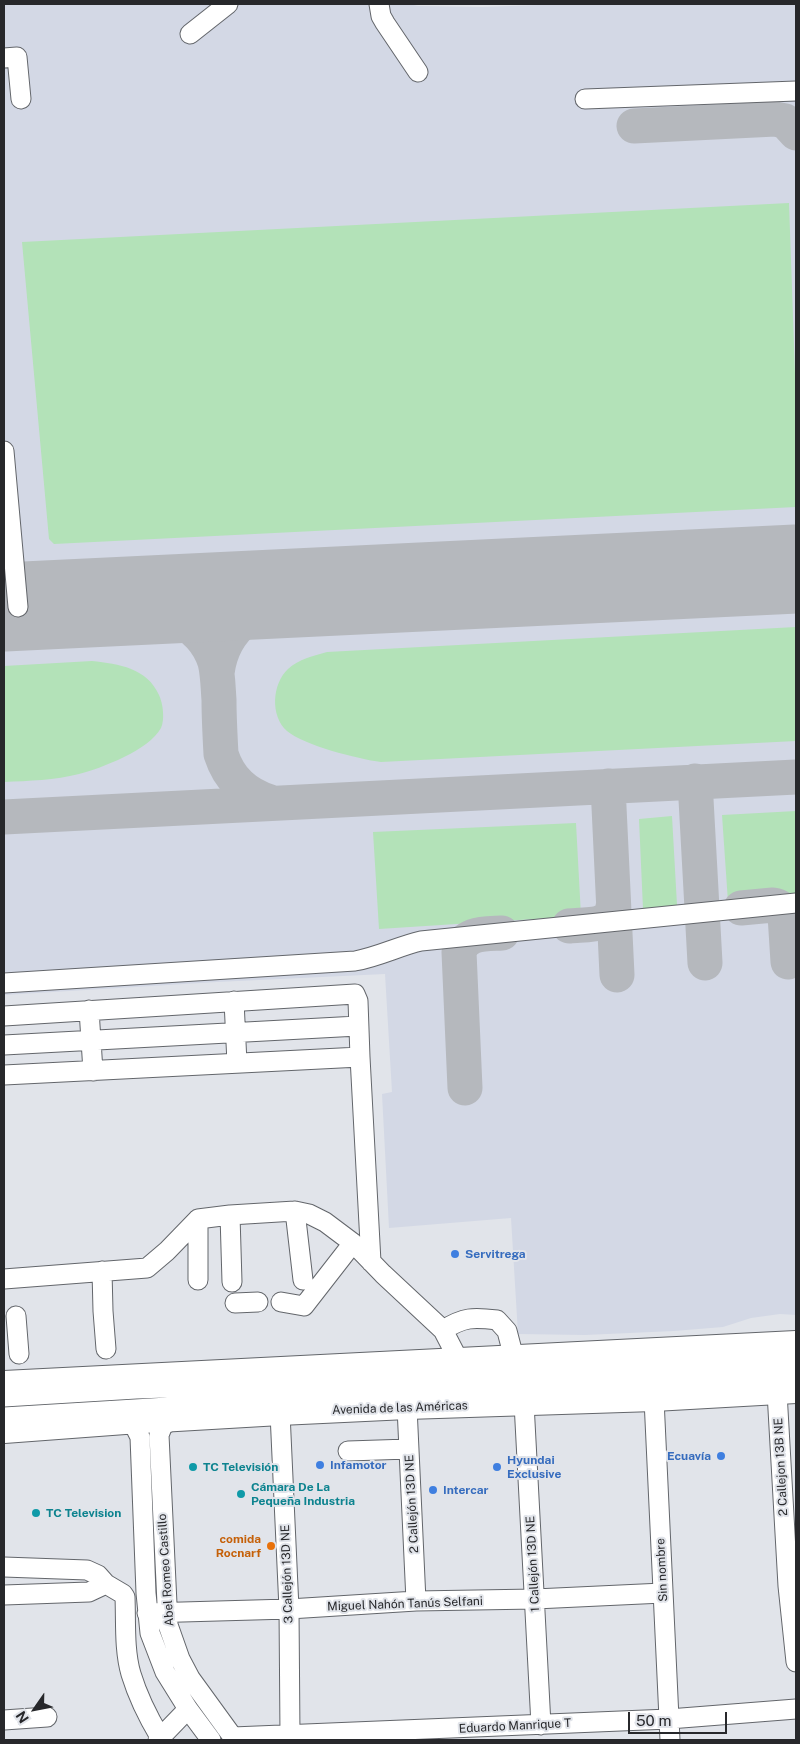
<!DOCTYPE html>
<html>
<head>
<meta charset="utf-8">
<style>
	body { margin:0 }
	#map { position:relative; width:800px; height:1744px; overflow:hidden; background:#e1e4ea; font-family:"Public Sans",sans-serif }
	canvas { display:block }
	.frame { position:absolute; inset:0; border:5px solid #27282b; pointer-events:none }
	.north { position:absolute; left:10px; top:1684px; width:50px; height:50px; -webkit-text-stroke:4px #e1e4ea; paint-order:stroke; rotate:237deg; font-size:14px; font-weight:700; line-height:20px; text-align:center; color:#27282b }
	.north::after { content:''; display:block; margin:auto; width:18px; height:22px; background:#27282b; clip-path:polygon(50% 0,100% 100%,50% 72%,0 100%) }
	.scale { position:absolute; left:628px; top:1712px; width:99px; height:22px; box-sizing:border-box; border:2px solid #27282b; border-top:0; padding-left:6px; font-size:15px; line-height:18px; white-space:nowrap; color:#27282b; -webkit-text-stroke:4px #e1e4ea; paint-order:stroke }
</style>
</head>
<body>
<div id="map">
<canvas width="800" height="1744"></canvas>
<div class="frame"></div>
<div class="north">N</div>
<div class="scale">50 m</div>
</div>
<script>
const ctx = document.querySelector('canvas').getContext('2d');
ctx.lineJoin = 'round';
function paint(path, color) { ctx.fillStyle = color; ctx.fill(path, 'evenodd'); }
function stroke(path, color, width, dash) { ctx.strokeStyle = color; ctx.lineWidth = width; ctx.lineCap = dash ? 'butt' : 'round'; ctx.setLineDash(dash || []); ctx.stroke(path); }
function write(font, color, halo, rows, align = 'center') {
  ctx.font = font + ' "Public Sans",sans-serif'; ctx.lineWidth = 4; ctx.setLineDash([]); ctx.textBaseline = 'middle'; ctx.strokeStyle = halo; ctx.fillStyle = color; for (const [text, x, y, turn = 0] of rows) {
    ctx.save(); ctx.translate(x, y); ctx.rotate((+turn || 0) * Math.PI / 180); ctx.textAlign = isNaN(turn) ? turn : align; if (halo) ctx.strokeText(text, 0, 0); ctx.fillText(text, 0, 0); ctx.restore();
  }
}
paint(new Path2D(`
	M4 4H409L418 6 482 7 566 4H796V1315L780 1314 751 1318 723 1327 674 1331 585 1335 518 1334 511 1218 389 1228 382 1094 392 1092 385 974 217 982 4 995Z`), '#d3d8e5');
paint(new Path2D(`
	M789 203 796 402V507L54 544 49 539 22 242Z
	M796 627V741L381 762C358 759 303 745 287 731 270 716 272 684 288 669 299 659 313 656 327 652Z
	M92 661C119 664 147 668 159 695 163 703 165 720 161 728 149 750 102 768 79 774 55 780 29 781 4 782V666Z
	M796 811V895L728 902 722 815Z
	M672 816 677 905 643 909 639 819Z
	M576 823 581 916 379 929 373 832Z`), '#b3e2b8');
stroke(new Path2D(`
	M634 126 775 119 785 121 796 133
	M115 601C154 607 201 618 215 662 218 674 218 687 219 700 219 718 220 736 221 754 229 779 245 794 270 802
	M4 606 18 607
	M217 673C223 623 262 604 306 592
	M695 781 705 963
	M608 786 617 975
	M4 817 796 777
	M741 908 773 905C780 906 783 909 785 915L788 962
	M569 926C586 924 611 928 613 907
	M465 1088 459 952C465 932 485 934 502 933`), '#b5b8bd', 35);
stroke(new Path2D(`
	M4 607 796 569`), '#b5b8bd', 89);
const minor = new Path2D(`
	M379 4 381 16 385 23 418 72
	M190 34 228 4
	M4 58 17 57 21 99
	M585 99 796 91
	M4 451 18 607
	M4 983 355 961C378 957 399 946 421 941L796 903
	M234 1001 237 1063
	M89 1010 93 1071
	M4 1016 355 994 358 1001 360 1057 4 1075
	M4 1045 358 1026
	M360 1057 371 1262
	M295 1211 303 1280
	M230 1215 232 1282
	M102 1271 103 1311 106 1349
	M4 1279 147 1268 167 1251 198 1219 230 1215 295 1211 309 1214 325 1222 353 1243 383 1274 443 1330 459 1361
	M198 1280V1219
	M281 1302 304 1306 353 1243
	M235 1303 258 1302
	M16 1316 19 1354
	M443 1330C464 1317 473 1317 497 1320L507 1331 514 1358
	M777 1392 788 1586 796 1662
	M4 1397 136 1389 424 1379 796 1360
	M654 1399 670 1740
	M524 1403 541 1725
	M407 1407 416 1601
	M280 1413 289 1609 290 1736
	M4 1417 217 1404 796 1376
	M175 1419 163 1425 159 1435 168 1625 180 1659 190 1678 235 1740
	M125 1422 135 1427 140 1437 146 1593 150 1633 165 1672 188 1709 211 1740
	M348 1451 409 1449
	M4 1567 87 1570 98 1575 106 1584 123 1594 125 1597C126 1622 124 1650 131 1674 138 1697 148 1717 160 1737
	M4 1595 89 1592 106 1584
	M147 1613 289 1609 416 1601 535 1599 663 1593
	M4 1720 47 1717
	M233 1737 669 1719 796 1709
	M158 1740 188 1709`);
const major = new Path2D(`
	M4 1383 796 1343
	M4 1431 125 1422 280 1413 407 1407 654 1399 796 1391`);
stroke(minor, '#63666b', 21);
stroke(major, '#63666b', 26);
stroke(minor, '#fff', 19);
stroke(major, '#fff', 24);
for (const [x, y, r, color] of [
	[455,1254,5,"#3f7fe0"],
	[721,1456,5,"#3f7fe0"],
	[320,1465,5,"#3f7fe0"],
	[193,1467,5,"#0f9aa8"],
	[497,1467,5,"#3f7fe0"],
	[433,1490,5,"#3f7fe0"],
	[241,1494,5,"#0f9aa8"],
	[36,1513,5,"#0f9aa8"],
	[271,1546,5,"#e8710a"]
]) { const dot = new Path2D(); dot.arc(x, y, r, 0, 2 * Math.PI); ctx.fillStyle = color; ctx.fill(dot); stroke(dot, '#e1e4ea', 2); }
write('bold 12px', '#366cbe', '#e1e4ea', [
	["Servitrega",465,1254],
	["Ecuavía",711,1456,"right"],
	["Hyundai",507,1460],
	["Exclusive",507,1474],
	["Infamotor",330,1465],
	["Intercar",443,1490]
], 'left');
write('12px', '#27282b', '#e1e4ea', [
	["Avenida de las Américas",400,1408,-2],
	["2 Callejon 13B NE",781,1467,-93],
	["2 Callejón 13D NE",412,1504,-93],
	["1 Callejón 13D NE",533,1564,-93],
	["Abel Romeo Castillo",166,1570,-94],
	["Sin nombre",662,1570,-93],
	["3 Callejón 13D NE",287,1574,-92],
	["Miguel Nahón Tanús Selfani",405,1604,-2],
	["Eduardo Manrique T",515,1726,-3]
]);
write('bold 12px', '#0d838f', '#e1e4ea', [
	["TC Televisión",203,1467],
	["Cámara De La",251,1487],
	["Pequeña Industria",251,1501],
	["TC Television",46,1513]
], 'left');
write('bold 12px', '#c56008', '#e1e4ea', [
	["comida",261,1539],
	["Rocnarf",261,1553]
], 'right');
</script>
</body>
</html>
